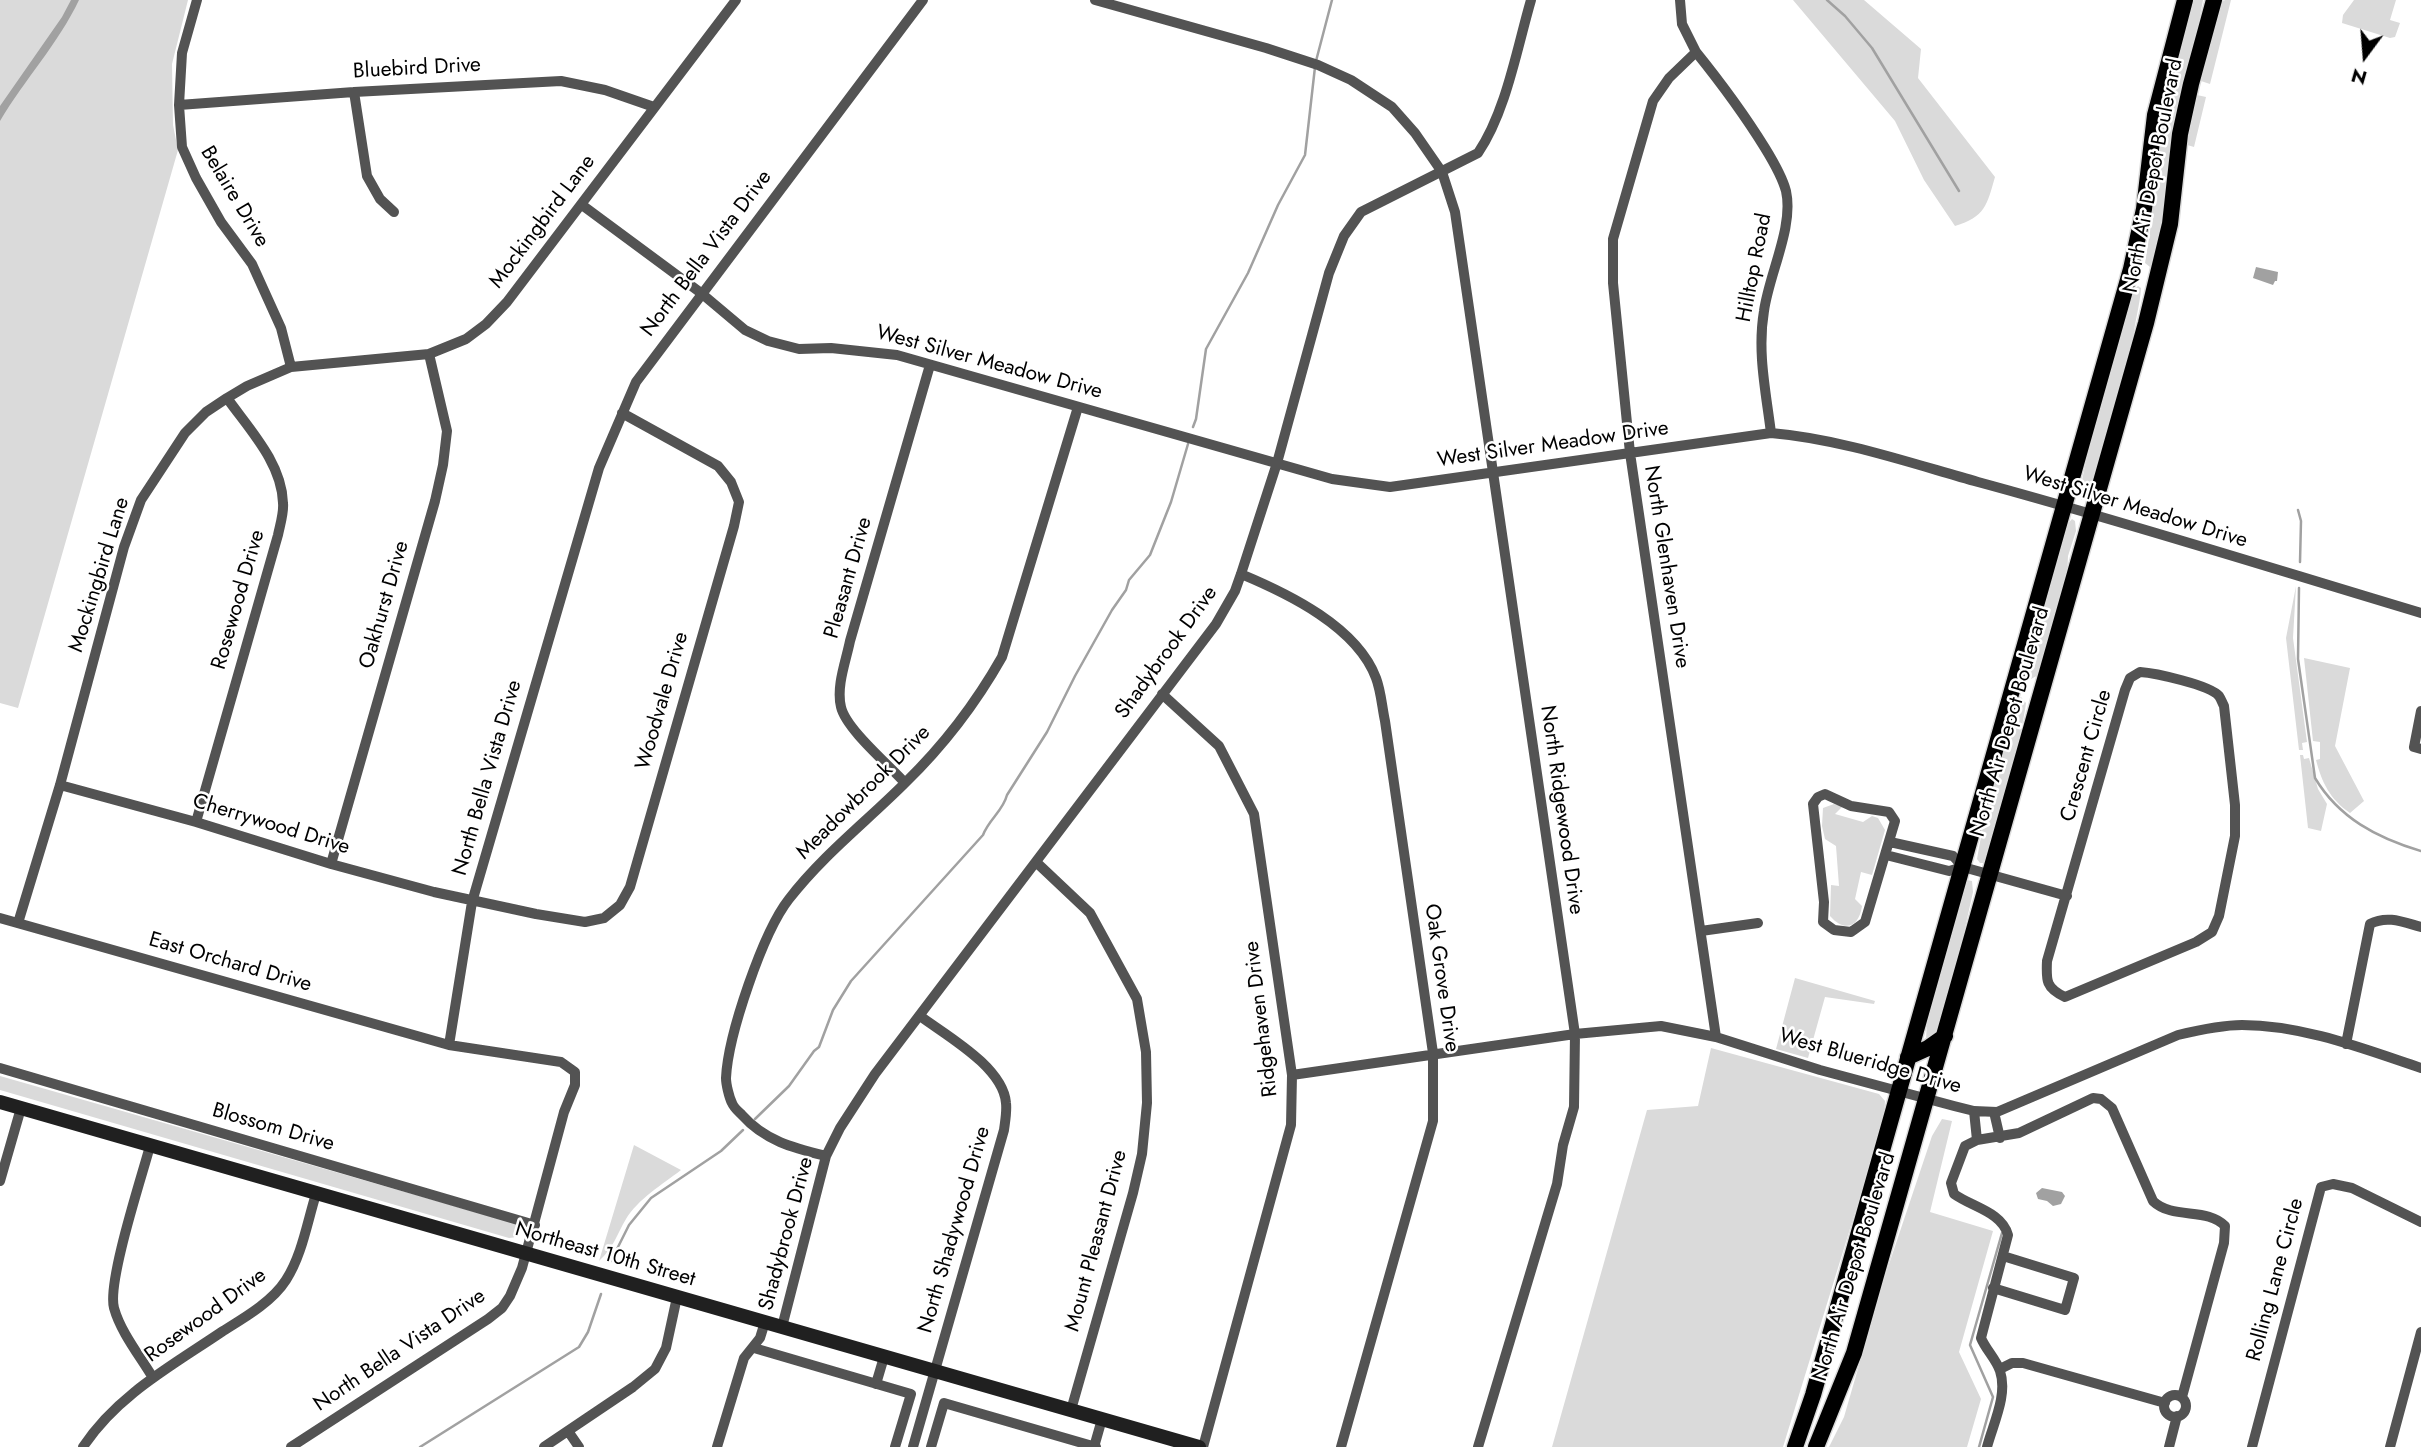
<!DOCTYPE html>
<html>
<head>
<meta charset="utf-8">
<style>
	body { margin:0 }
	#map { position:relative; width:2421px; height:1447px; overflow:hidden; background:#fff; font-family:Jost,sans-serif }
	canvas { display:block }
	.north { position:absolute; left:2330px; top:21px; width:70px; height:70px; -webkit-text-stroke:5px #fff; paint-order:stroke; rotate:196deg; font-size:19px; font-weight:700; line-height:28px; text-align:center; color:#000 }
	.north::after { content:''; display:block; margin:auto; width:24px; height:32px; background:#000; clip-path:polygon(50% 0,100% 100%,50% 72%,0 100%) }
</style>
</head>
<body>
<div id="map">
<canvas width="2421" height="1447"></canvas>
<div class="north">N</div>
</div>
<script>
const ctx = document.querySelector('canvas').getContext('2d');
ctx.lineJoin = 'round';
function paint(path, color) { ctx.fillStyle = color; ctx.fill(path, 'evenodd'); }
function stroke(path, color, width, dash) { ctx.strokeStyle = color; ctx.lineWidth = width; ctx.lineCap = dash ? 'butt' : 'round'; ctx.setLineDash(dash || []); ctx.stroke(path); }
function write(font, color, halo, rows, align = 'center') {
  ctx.font = font + ' Jost,sans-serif'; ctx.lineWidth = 5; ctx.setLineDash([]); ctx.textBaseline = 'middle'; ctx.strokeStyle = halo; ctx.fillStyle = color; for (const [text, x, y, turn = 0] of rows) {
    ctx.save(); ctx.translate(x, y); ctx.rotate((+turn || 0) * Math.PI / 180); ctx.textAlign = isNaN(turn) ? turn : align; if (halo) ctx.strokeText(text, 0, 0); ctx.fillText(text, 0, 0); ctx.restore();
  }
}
paint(new Path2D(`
	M0 0H188L172 64 173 125 178 150 18 708 0 703Z
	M1793 0H1864L1921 49 1918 78 1995 177C1987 205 1985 217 1955 226L1924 180 1895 121Z
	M2191 0H2203L2154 264 2150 267 2145 263 2150 232 2158 133Z
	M2225 0H2231L2210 84 2201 81 2200 77 2219 4Z
	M2354 0H2396L2390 20 2400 23 2395 37 2390 38 2342 23 2343 15Z
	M2197 95 2206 97 2194 147 2184 144 2193 99Z
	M2138 286 2141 288C2140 306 2134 323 2133 342L2093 491 2086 500H2081L2080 490 2089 447 2131 292Z
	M2072 519 2075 521 2076 531 2068 556 2067 579 2040 674 2031 679 2030 669 2039 624 2065 527Z
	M2296 586 2293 638 2307 742 2302 743 2303 750H2299L2286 638Z
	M2304 658 2350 668 2335 746 2364 801 2350 813C2330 799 2322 783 2316 760L2320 759V742L2313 741Z
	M2021 697 2026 703 2025 710 2015 763 1986 860 1984 863H1980L1977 859 1988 797 2016 702Z
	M2300 755H2303L2304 759 2309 758 2318 789 2327 804 2321 831 2308 828Z
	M1834 804 1843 806 1835 814 1863 822 1872 816 1878 818 1885 830 1872 875 1861 872 1855 899 1862 906C1859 927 1845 933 1830 916L1831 885 1839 886 1836 846 1825 839 1822 826 1823 808Z
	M1967 880 1972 881 1973 892 1961 946 1941 1024 1933 1036 1926 1041 1927 1019 1963 887Z
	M1795 978 1875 1001 1874 1004 1825 997 1808 1058 1776 1049Z
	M1711 1048 1879 1094 1885 1101 1884 1118 1783 1447H1552L1647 1110 1698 1106Z
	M0 1076 517 1224 520 1228C521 1235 515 1238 509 1238L0 1090Z
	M1942 1119 1952 1121 1930 1212 1993 1231 1959 1352 1981 1399 1967 1447H1829L1844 1417 1884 1279 1932 1136Z
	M634 1145 681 1170C663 1184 638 1199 626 1219 617 1234 613 1249 599 1261Z`), '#dadada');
paint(new Path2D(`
	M71 0H79C58 44 25 79 0 121V106L62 17Z
	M2256 267 2278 272 2277 281H2275L2273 285 2253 278Z
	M2042 1188 2062 1192 2065 1196 2061 1204 2053 1206 2047 1201 2038 1199 2036 1193Z`), '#a1a1a1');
stroke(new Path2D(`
	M1827 0 1845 16 1872 48 1959 191
	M1316 61 1332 0
	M1193 427 1196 419 1206 349 1248 273 1278 205 1305 155 1315 67
	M2298 510 2301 521 2300 562
	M2299 588 2298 659 2315 778C2339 818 2377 838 2421 851
	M755 1119 789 1086 814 1051 819 1047 833 1010 851 981 983 835C989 819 1003 811 1007 795L1047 732 1075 676 1112 610 1126 590 1129 580 1150 555 1171 502 1188 444
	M611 1261 629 1225 651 1198 721 1151 743 1130
	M420 1447 579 1347 588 1332 601 1294
	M1979 1447 1993 1397 1970 1345 2002 1233`), '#a1a1a1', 2.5);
const primary = new Path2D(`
	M1908 1057 1928 1048 1945 1036
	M1795 1447 1813 1395 2131 269 2144 209 2155 115 2185 0
	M1816 1447 1854 1353 2146 323 2170 224 2180 134 2191 84 2214 0`);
stroke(primary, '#dbdbdb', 19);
stroke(new Path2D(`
	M197 0 182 53 179 105 182 147 196 178 221 222 252 264 281 328 291 367
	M1095 0 1266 48 1318 65 1351 80 1392 107 1415 133 1442 172 1455 212 1575 1034 1574 1107 1563 1145 1557 1184 1478 1447
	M1680 0 1682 24 1696 52 1669 78 1653 101 1613 239V283L1630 453 1716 1037
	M1696 52C1721 83 1744 114 1765 148 1773 161 1782 176 1786 191 1794 227 1769 274 1764 311 1757 352 1766 392 1771 433
	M354 92 367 176 380 199 394 212
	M179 105 354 92 561 81 605 90 654 107
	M582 205 701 293 745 330 768 341 799 349 831 348 897 355 1332 479 1390 487 1771 433C1841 439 1910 463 1978 482 2126 522 2274 569 2421 613
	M1241 574C1289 594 1357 627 1376 678 1381 691 1382 707 1385 721L1433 1053V1121L1341 1447
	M2140 672C2155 673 2210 685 2219 696 2221 699 2222 702 2224 706L2235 805V836L2219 916 2212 932 2196 942 2065 997C2046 988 2046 981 2047 961L2125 690 2130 678Z
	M1162 694 1219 746 1254 814 1292 1075 1291 1125 1203 1447
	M2421 711 2414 747 2421 749
	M905 783C889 765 846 729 841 707 836 686 846 661 850 641L930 365
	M60 785 196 822 331 864 434 892 536 914 585 922 604 918 620 905 630 887 734 526 739 502 731 482 718 466 622 413
	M1825 794 1851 806 1889 812 1895 821 1865 922 1851 932 1834 930 1823 922 1824 902 1813 804 1818 797Z
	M196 822 278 535C280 525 284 513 283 503 282 463 249 429 227 398
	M1890 842 1953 856 1963 867
	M1886 855 1949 871 1963 867
	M1036 862 1090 913 1137 999 1146 1052 1147 1103 1142 1154 1133 1193 1071 1410
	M331 864 435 501 443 465 447 431 429 354
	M1963 867 2067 896
	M0 918 449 1045
	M18 923 60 785 124 547 141 500 185 433 206 412 227 398 247 386 291 367 429 354 466 339 486 324 507 302 736 0
	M1701 931 1758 923
	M2346 1044 2370 924C2387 915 2403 922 2421 927
	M0 1068 535 1225
	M1292 1075 1575 1034 1661 1026 1716 1037 1820 1070 1954 1106 1974 1111 1997 1112 2178 1035C2199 1030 2221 1025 2242 1025 2303 1025 2364 1049 2421 1068
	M1974 1111 1977 1140
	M1994 1112 2000 1138
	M150 1146C142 1176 107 1282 114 1308 121 1333 140 1356 153 1378
	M826 1156C794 1148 765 1141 742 1115 739 1112 734 1108 732 1103 729 1097 726 1084 726 1078 728 1035 763 932 789 899 823 855 866 822 905 783 943 746 976 703 1002 657L1078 407
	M0 1181 21 1108
	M1993 1288 2065 1310 2074 1278 2003 1256
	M782 1327 826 1156 840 1128 875 1074 1216 624 1235 591 1241 574 1277 463 1329 273 1344 236 1361 212 1478 153C1506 112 1517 48 1531 0
	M754 1348 911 1394 895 1447
	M2000 1369 2012 1363H2023L2165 1403
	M876 1384 884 1357
	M2164 1406a11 11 0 1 1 22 0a11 11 0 1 1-22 0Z
	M568 1431 579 1447
	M83 1447C117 1395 173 1365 223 1331 244 1318 272 1302 286 1280 302 1255 307 1223 316 1194
	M291 1447 488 1319 502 1308 510 1296 522 1268 564 1112 575 1085V1072L561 1062 449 1045 472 902 599 468 636 382 923 0
	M544 1447 633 1387 655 1369 666 1348 677 1297
	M717 1447 744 1358 760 1338 765 1322
	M913 1447 1004 1130C1005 1122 1007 1112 1006 1103 1003 1067 947 1036 920 1016
	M931 1447 944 1403 1096 1447
	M1094 1447 1102 1419
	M1987 1447C1993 1424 2008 1395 2000 1371 1996 1359 1986 1350 1981 1338L2008 1235C2002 1212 1972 1207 1954 1194L1951 1183 1965 1146 1977 1140 2019 1133 2093 1098 2101 1099 2112 1108 2153 1201C2173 1220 2207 1207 2225 1226L2224 1243 2182 1397
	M2169 1447 2177 1416
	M2252 1447 2321 1187 2333 1184 2352 1188 2421 1222
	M2390 1447 2421 1332`), '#535353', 10);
stroke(new Path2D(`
	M0 1102 1199 1447`), '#202020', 14);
stroke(primary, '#000', 16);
write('21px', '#000', '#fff', [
	["Bluebird Drive",417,69,-3],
	["North Air Depot Boulevard",2154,176,-79],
	["Belaire Drive",234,197,59],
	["Mockingbird Lane",543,222,-53],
	["North Bella Vista Drive",707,254,-53],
	["Hilltop Road",1755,268,-79],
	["West Silver Meadow Drive",989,363,15],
	["West Silver Meadow Drive",1553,445,-8],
	["West Silver Meadow Drive",2135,508,17],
	["North Glenhaven Drive",1666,567,81],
	["Mockingbird Lane",100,575,-73],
	["Pleasant Drive",849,578,-74],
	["Rosewood Drive",239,600,-74],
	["Oakhurst Drive",385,605,-74],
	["Shadybrook Drive",1167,653,-54],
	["Woodvale Drive",663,701,-74],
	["North Air Depot Boulevard",2011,722,-74],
	["Crescent Circle",2087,756,-74],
	["North Bella Vista Drive",488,778,-74],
	["Meadowbrook Drive",864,793,-45],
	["North Ridgewood Drive",1561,810,82],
	["Cherrywood Drive",271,825,17],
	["East Orchard Drive",230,963,16],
	["Oak Grove Drive",1441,978,82],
	["Ridgehaven Drive",1262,1019,-97],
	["West Blueridge Drive",1870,1062,16],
	["Blossom Drive",273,1128,16],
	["North Shadywood Drive",955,1230,-74],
	["Shadybrook Drive",787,1234,-75],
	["Mount Pleasant Drive",1097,1241,-75],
	["Northeast 10th Street",605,1255,16],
	["North Air Depot Boulevard",1855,1267,-73],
	["Rolling Lane Circle",2276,1280,-75],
	["Rosewood Drive",206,1316,-36],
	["North Bella Vista Drive",400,1351,-34]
]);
</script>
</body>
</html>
